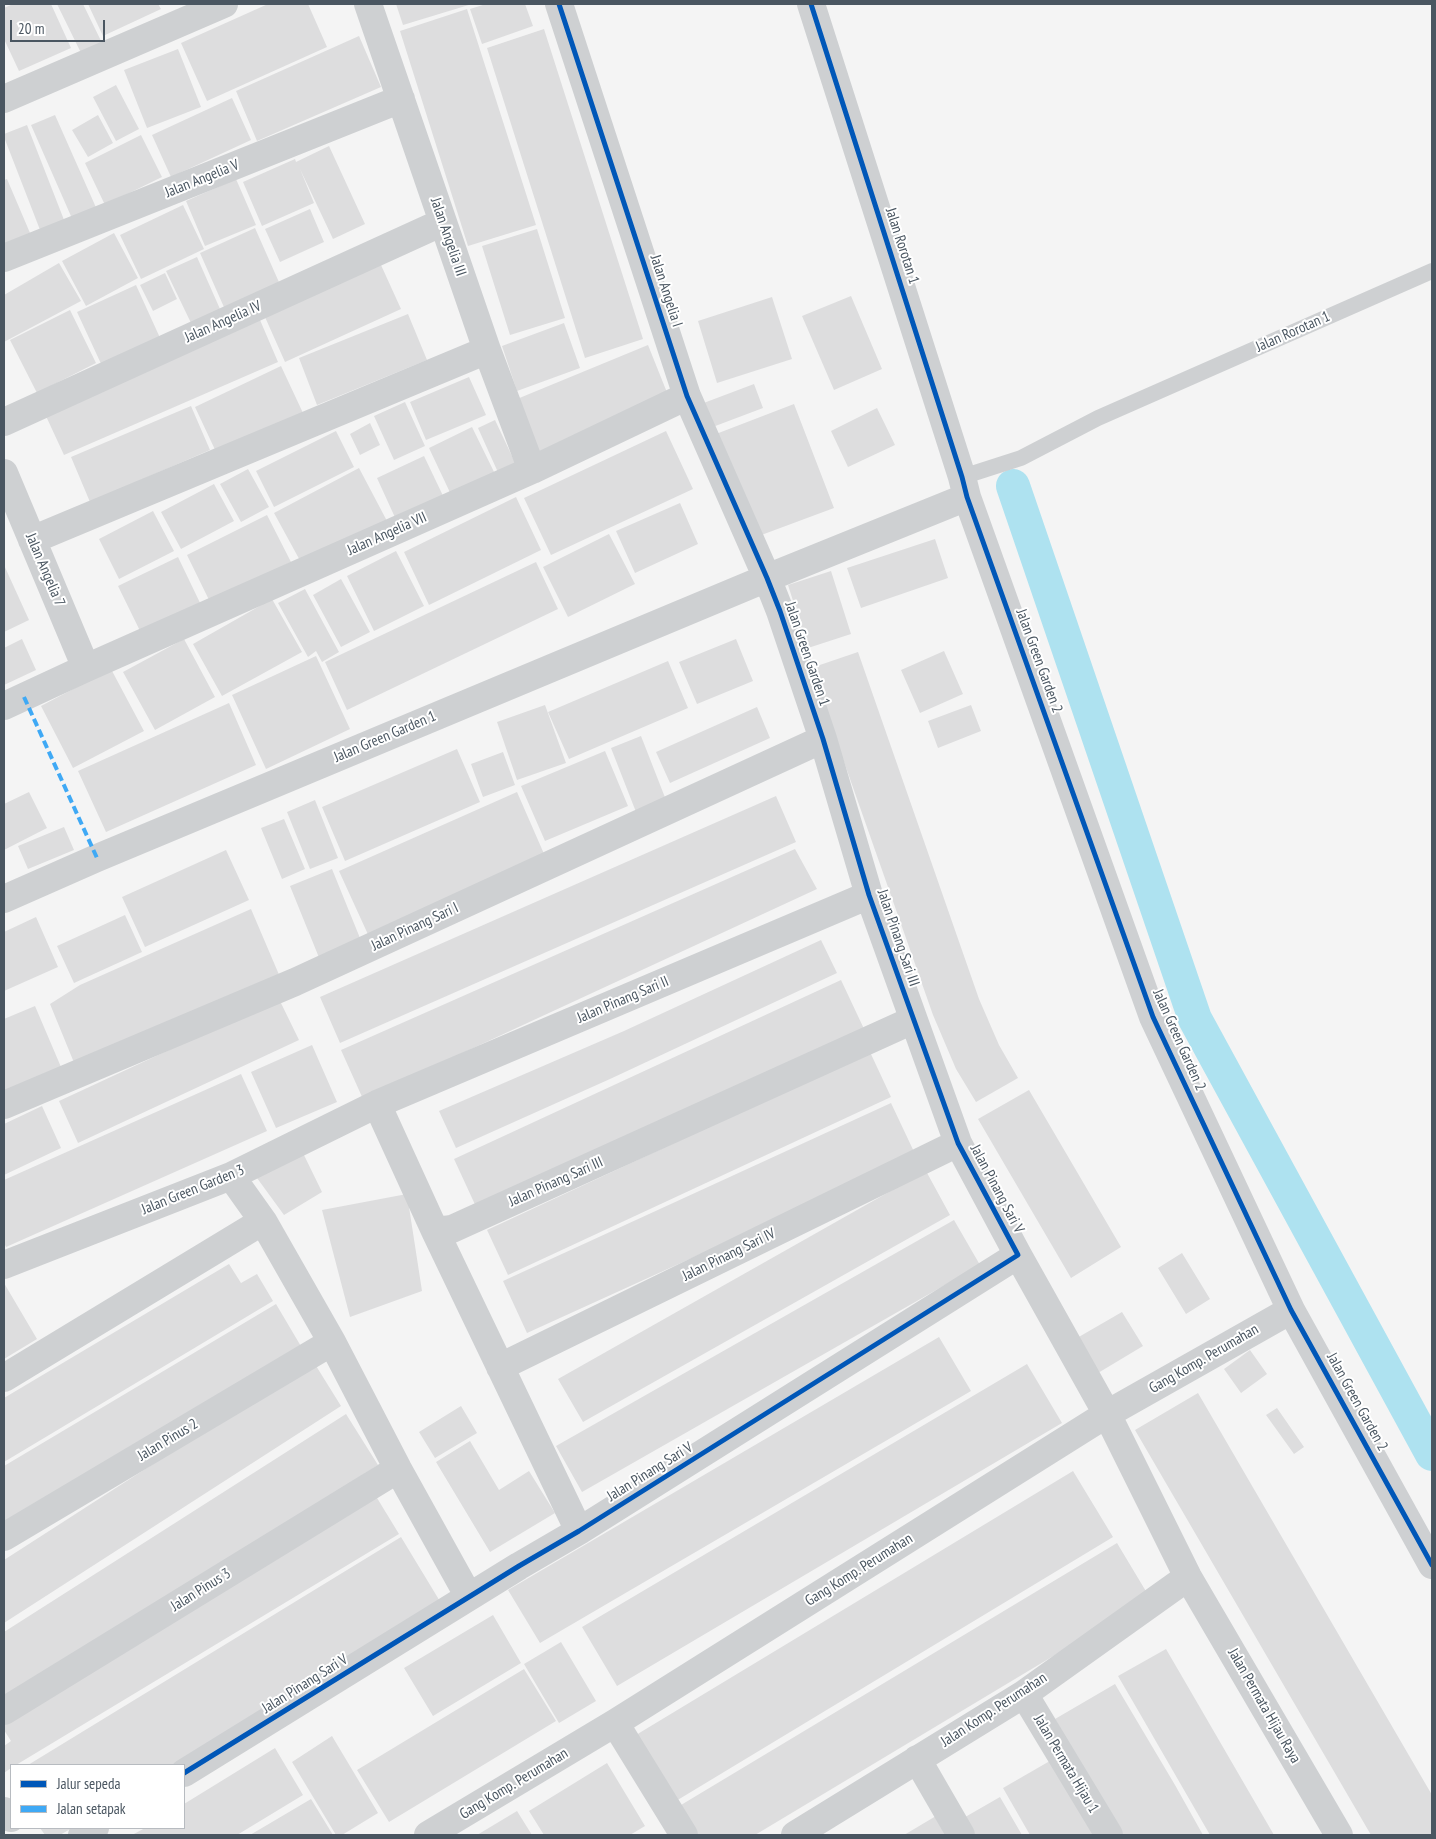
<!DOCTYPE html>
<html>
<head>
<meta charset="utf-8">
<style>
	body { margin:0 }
	#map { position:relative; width:1436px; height:1839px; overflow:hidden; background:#f4f4f4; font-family:"PT Sans Narrow",sans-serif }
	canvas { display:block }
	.frame { position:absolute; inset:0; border:5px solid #4a5661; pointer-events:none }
	.legend { position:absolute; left:10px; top:1764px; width:175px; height:65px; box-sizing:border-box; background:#fff; border:1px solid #b7bbc0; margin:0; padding:6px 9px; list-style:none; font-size:15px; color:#4a5661 }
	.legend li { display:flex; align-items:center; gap:10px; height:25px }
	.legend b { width:25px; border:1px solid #b7bbc0 }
	.scale { position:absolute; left:10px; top:20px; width:95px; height:22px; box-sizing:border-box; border:2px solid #4a5661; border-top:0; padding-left:6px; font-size:15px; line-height:18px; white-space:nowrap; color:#4a5661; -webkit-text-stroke:4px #fff; paint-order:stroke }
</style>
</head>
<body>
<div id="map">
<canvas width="1436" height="1839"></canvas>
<div class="frame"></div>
<ul class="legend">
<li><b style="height:6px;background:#0057b8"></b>Jalur sepeda</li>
<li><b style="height:6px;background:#3fa9f5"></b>Jalan setapak</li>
</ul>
<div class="scale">20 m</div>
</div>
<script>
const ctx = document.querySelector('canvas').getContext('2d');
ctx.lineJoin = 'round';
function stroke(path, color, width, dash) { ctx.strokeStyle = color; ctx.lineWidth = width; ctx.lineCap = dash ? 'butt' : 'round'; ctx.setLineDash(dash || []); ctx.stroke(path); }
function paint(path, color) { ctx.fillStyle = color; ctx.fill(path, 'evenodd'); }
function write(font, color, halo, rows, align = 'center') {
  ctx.font = font + ' "PT Sans Narrow",sans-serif'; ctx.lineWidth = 4; ctx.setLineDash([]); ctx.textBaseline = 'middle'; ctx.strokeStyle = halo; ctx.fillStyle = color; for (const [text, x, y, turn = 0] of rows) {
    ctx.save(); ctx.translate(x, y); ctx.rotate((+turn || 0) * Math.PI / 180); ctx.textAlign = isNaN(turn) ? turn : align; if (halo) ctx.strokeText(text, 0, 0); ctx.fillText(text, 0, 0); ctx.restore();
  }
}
stroke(new Path2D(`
	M1013 486 1195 1019 1432 1454`), '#aee2f0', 34);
paint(new Path2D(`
	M13 4H51L71 48 19 71 4 39V8Z
	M57 4H83L103 45 82 55Z
	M88 4H158L161 9 103 36Z
	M268 4H308L327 47 207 101 181 43Z
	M396 4H472L403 25Z
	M486 4H525L533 26 482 44 470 9Z
	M467 9 536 225 468 246 400 31Z
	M544 29 643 339 585 358 487 48Z
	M359 36 381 87 257 141 236 91Z
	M178 49 201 107 147 128 124 70Z
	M116 85 139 129 116 141 93 97Z
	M232 98 251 140 171 177 152 135Z
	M55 115 98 212 74 223 31 125Z
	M98 115 113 143 88 157 72 130Z
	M27 125 66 225 42 235 4 137V134Z
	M141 135 162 177 105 205 85 163Z
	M329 146 365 224 333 239 300 169 314 203 262 226 243 182 295 159 296 162Z
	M7 179 33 240 4 253V180Z
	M236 179 256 225 205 246 186 201Z
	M183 205 204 249 141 279 120 235Z
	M310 209 324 242 280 262 265 229Z
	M255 228 282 289 227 314 200 253Z
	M537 229 565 318 510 335 482 246Z
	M114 233 138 278 86 306 62 261Z
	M197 257 220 309 191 323 166 271Z
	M59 263 81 301 4 342V295Z
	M381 265 401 309 285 362 265 317Z
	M165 273 177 299 153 311 140 285Z
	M136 285 161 340 103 368 77 312Z
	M851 296 882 369 834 390 802 316Z
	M772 297 792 359 717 383 698 321Z
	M70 310 96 363 37 393 10 340Z
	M408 314 427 360 317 405 299 358Z
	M260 320 278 362 64 455 45 414Z
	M564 323 580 368 517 391 502 346Z
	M648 345 670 400 540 453 517 399Z
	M281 366 303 413 217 454 195 407Z
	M469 377 486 415 426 440 410 402Z
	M754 384 763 408 710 428 701 404Z
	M405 402 425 446 394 460 374 416Z
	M794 404 834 508 756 537 716 434Z
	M191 406 210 450 90 502 71 457Z
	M877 408 895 445 848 467 831 431Z
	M495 420 519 471 501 479 478 428Z
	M370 423 380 445 360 455 350 434Z
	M472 427 498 480 454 501 429 448Z
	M336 431 354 467 274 507 256 471Z
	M666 431 693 489 551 555 524 498Z
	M424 456 446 502 398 524 377 478Z
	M359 468 387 521 303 566 274 513Z
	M248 469 269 507 241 522 220 484Z
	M214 484 234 521 181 549 161 512Z
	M516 497 541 550 429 605 404 552Z
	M680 503 698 544 635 573 616 531Z
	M153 511 174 551 119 579 99 539Z
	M267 515 291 562 210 602 187 555Z
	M609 534 635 584 568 617 543 567Z
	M935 539 948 578 861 608 847 568Z
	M396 551 424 606 374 631 347 576Z
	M178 557 202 607 143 637 118 586Z
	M536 562 558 609 347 710 325 662Z
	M4 565 29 620 4 632Z
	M831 571 851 634 808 648 788 585Z
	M341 579 370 632 341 647 313 595Z
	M305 589 339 652 322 662 316 651 308 657 278 603Z
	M272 599 302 652 222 696 193 644Z
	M22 639 36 670 4 685V648Z
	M184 639 215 697 155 730 123 672Z
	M736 639 753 681 697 704 679 662Z
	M944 651 963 694 920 713 901 670Z
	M858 652 979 999 999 1045 1018 1078 976 1102 956 1069 933 1015 811 668Z
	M316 656 350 729 266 769 232 695Z
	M668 661 688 708 569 759 548 712Z
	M111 669 144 731 73 768 41 706Z
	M229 703 256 765 106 832 78 771Z
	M545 705 566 763 517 780 497 722Z
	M971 705 981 731 938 748 928 721Z
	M757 707 770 738 670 783 656 752Z
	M641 736 666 800 636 812 611 748Z
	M457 749 480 802 345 861 322 807Z
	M605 751 628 806 545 841 521 786Z
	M503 752 515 785 483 797 471 764Z
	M29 792 47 828 4 850V804Z
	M517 792 548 863 371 941 339 871Z
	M776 796 796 842 340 1043 320 997Z
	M315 800 338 858 310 869 287 812Z
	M284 819 305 869 282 879 261 828Z
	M64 827 74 850 28 869 18 846Z
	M795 849 817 889 363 1099 341 1050Z
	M226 850 249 900 145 947 122 897Z
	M332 869 362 943 320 960 290 886Z
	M251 909 280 977 75 1065 50 1004 80 985Z
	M125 915 142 952 74 983 57 946Z
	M36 917 58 967 4 991V932Z
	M821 940 837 973 610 1079 456 1148 439 1111 624 1031Z
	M841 980 865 1031 478 1211 454 1159Z
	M279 999 299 1040 78 1143 59 1101Z
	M35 1006 61 1067 4 1091V1019Z
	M312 1045 337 1102 276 1128 251 1072Z
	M870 1052 891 1097 508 1275 487 1230Z
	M241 1074 267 1131 6 1247 4 1243V1180Z
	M1029 1090 1121 1247 1071 1278 978 1119Z
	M891 1103 916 1156 527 1333 503 1281Z
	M42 1106 61 1148 4 1175V1124Z
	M302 1151 322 1192 284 1215 257 1178Z
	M926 1171 950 1215 583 1422 558 1379Z
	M407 1194 422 1291 350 1317 322 1210Z
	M954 1220 980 1265 582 1492 556 1446Z
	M1182 1253 1210 1299 1186 1314 1158 1268Z
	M229 1264 241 1283 257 1274 273 1301 4 1462V1398Z
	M4 1283 37 1339 4 1359Z
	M276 1304 302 1348 4 1524V1466Z
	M1122 1312 1143 1346 1098 1373 1077 1338Z
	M939 1337 971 1391 540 1643 508 1590Z
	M1250 1350 1267 1374 1241 1393 1224 1369Z
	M313 1361 341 1406 4 1623V1560Z
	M1027 1364 1062 1423 617 1686 582 1627Z
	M1198 1393 1432 1795V1835H1371L1135 1430Z
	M461 1406 477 1433 435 1458 419 1432Z
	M1277 1408 1304 1447 1294 1454 1266 1415Z
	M346 1414 378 1465 4 1703V1632Z
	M470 1441 499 1490 529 1471 555 1513 490 1552 436 1462Z
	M1073 1471 1113 1537 671 1804 631 1738Z
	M374 1493 399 1534 16 1765H11V1768L4 1773V1746L11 1741 4 1730V1721Z
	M401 1537 441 1603 175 1765H28Z
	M1117 1543 1150 1598 755 1835H693L676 1808Z
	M493 1615 521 1663 433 1716 404 1668Z
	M561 1642 596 1701 559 1723 524 1664Z
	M1166 1649 1191 1692 1274 1835H1210L1143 1719 1118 1676Z
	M524 1669 556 1721 389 1822 357 1770Z
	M1115 1684 1175 1785 1203 1835H1122L1055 1719Z
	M332 1736 378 1813 342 1835H336L292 1762Z
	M275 1748 303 1795 237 1835H132L145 1828H184V1804Z
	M1055 1758 1099 1835H1030L1003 1788Z
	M607 1763 645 1826 630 1835H544L529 1811Z
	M1000 1797 1022 1835H969L960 1820Z
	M311 1799 333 1835H250L267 1825Z
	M517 1811 532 1835H477Z
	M936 1816 947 1835H904Z
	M40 1828H72L60 1835H45Z`), '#ddddde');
stroke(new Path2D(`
	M962 477 1021 458 1098 418 1432 271`), '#ced0d2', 16);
stroke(new Path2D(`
	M368 4 487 350 532 470
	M811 4 962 477 967 497 1153 1017 1291 1310 1432 1565
	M4 99 224 4
	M4 258 401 99
	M4 422 443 222
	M4 473 86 668
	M32 540 487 350
	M4 706 86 668 532 470 687 396
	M4 899 97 858 767 578 967 497
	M377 1104 435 1231 452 1229 913 1020
	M4 1105 295 982 823 739
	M231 1176 263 1221 332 1342 398 1469 469 1597
	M435 1231 579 1531
	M1018 1255 1107 1414 1188 1577 1339 1835
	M4 1265 231 1176 377 1104 869 895
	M500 1367 958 1143
	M4 1378 263 1221
	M4 1537 332 1342
	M1024 1694 1109 1835
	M4 1711 398 1469
	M615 1723 684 1835
	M917 1759 961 1835
	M184 1773 519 1566 579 1531 1018 1255 958 1143 869 895 823 739 780 611 767 578 687 396 559 4
	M4 1811 11 1818
	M82 1835 95 1828
	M428 1835 615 1723 1107 1414 1291 1310
	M795 1835 1024 1694 1188 1577`), '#ced0d2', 28);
stroke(new Path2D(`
	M24 697 97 858`), '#3fa9f5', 4, [8, 4]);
stroke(new Path2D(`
	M811 4 962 477 967 497 1153 1017 1291 1310 1432 1565
	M184 1773 519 1566 579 1531 1018 1255 958 1143 869 895 823 739 780 611 767 578 687 396 559 4`), '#0057b8', 5);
write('15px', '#4a5661', '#fff', [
	["Jalan Angelia V",202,179,-22],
	["Jalan Angelia III",448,237,71],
	["Jalan Rorotan 1",902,246,72],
	["Jalan Angelia I",666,291,72],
	["Jalan Angelia IV",223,322,-24],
	["Jalan Rorotan 1",1293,332,-24],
	["Jalan Angelia VII",387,534,-24],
	["Jalan Angelia 7",45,570,67],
	["Jalan Green Garden 1",807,654,71],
	["Jalan Green Garden 2",1039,661,70],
	["Jalan Green Garden 1",385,737,-23],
	["Jalan Pinang Sari I",415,927,-25],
	["Jalan Pinang Sari III",898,938,71],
	["Jalan Pinang Sari II",623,1000,-23],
	["Jalan Green Garden 2",1179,1040,66],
	["Jalan Pinang Sari III",556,1182,-24],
	["Jalan Pinang Sari V",997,1189,62],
	["Jalan Green Garden 3",193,1190,-22],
	["Jalan Pinang Sari IV",729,1255,-26],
	["Gang Komp. Perumahan",1204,1359,-30],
	["Jalan Green Garden 2",1357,1402,61],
	["Jalan Pinus 2",168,1440,-31],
	["Jalan Pinang Sari V",650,1472,-32],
	["Gang Komp. Perumahan",859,1570,-32],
	["Jalan Pinus 3",201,1590,-32],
	["Jalan Pinang Sari V",305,1684,-32],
	["Jalan Permata Hijau Raya",1264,1706,60],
	["Jalan Komp. Perumahan",994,1710,-33],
	["Jalan Permata Hijau 1",1066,1764,59],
	["Gang Komp. Perumahan",514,1784,-31]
]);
</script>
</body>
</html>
